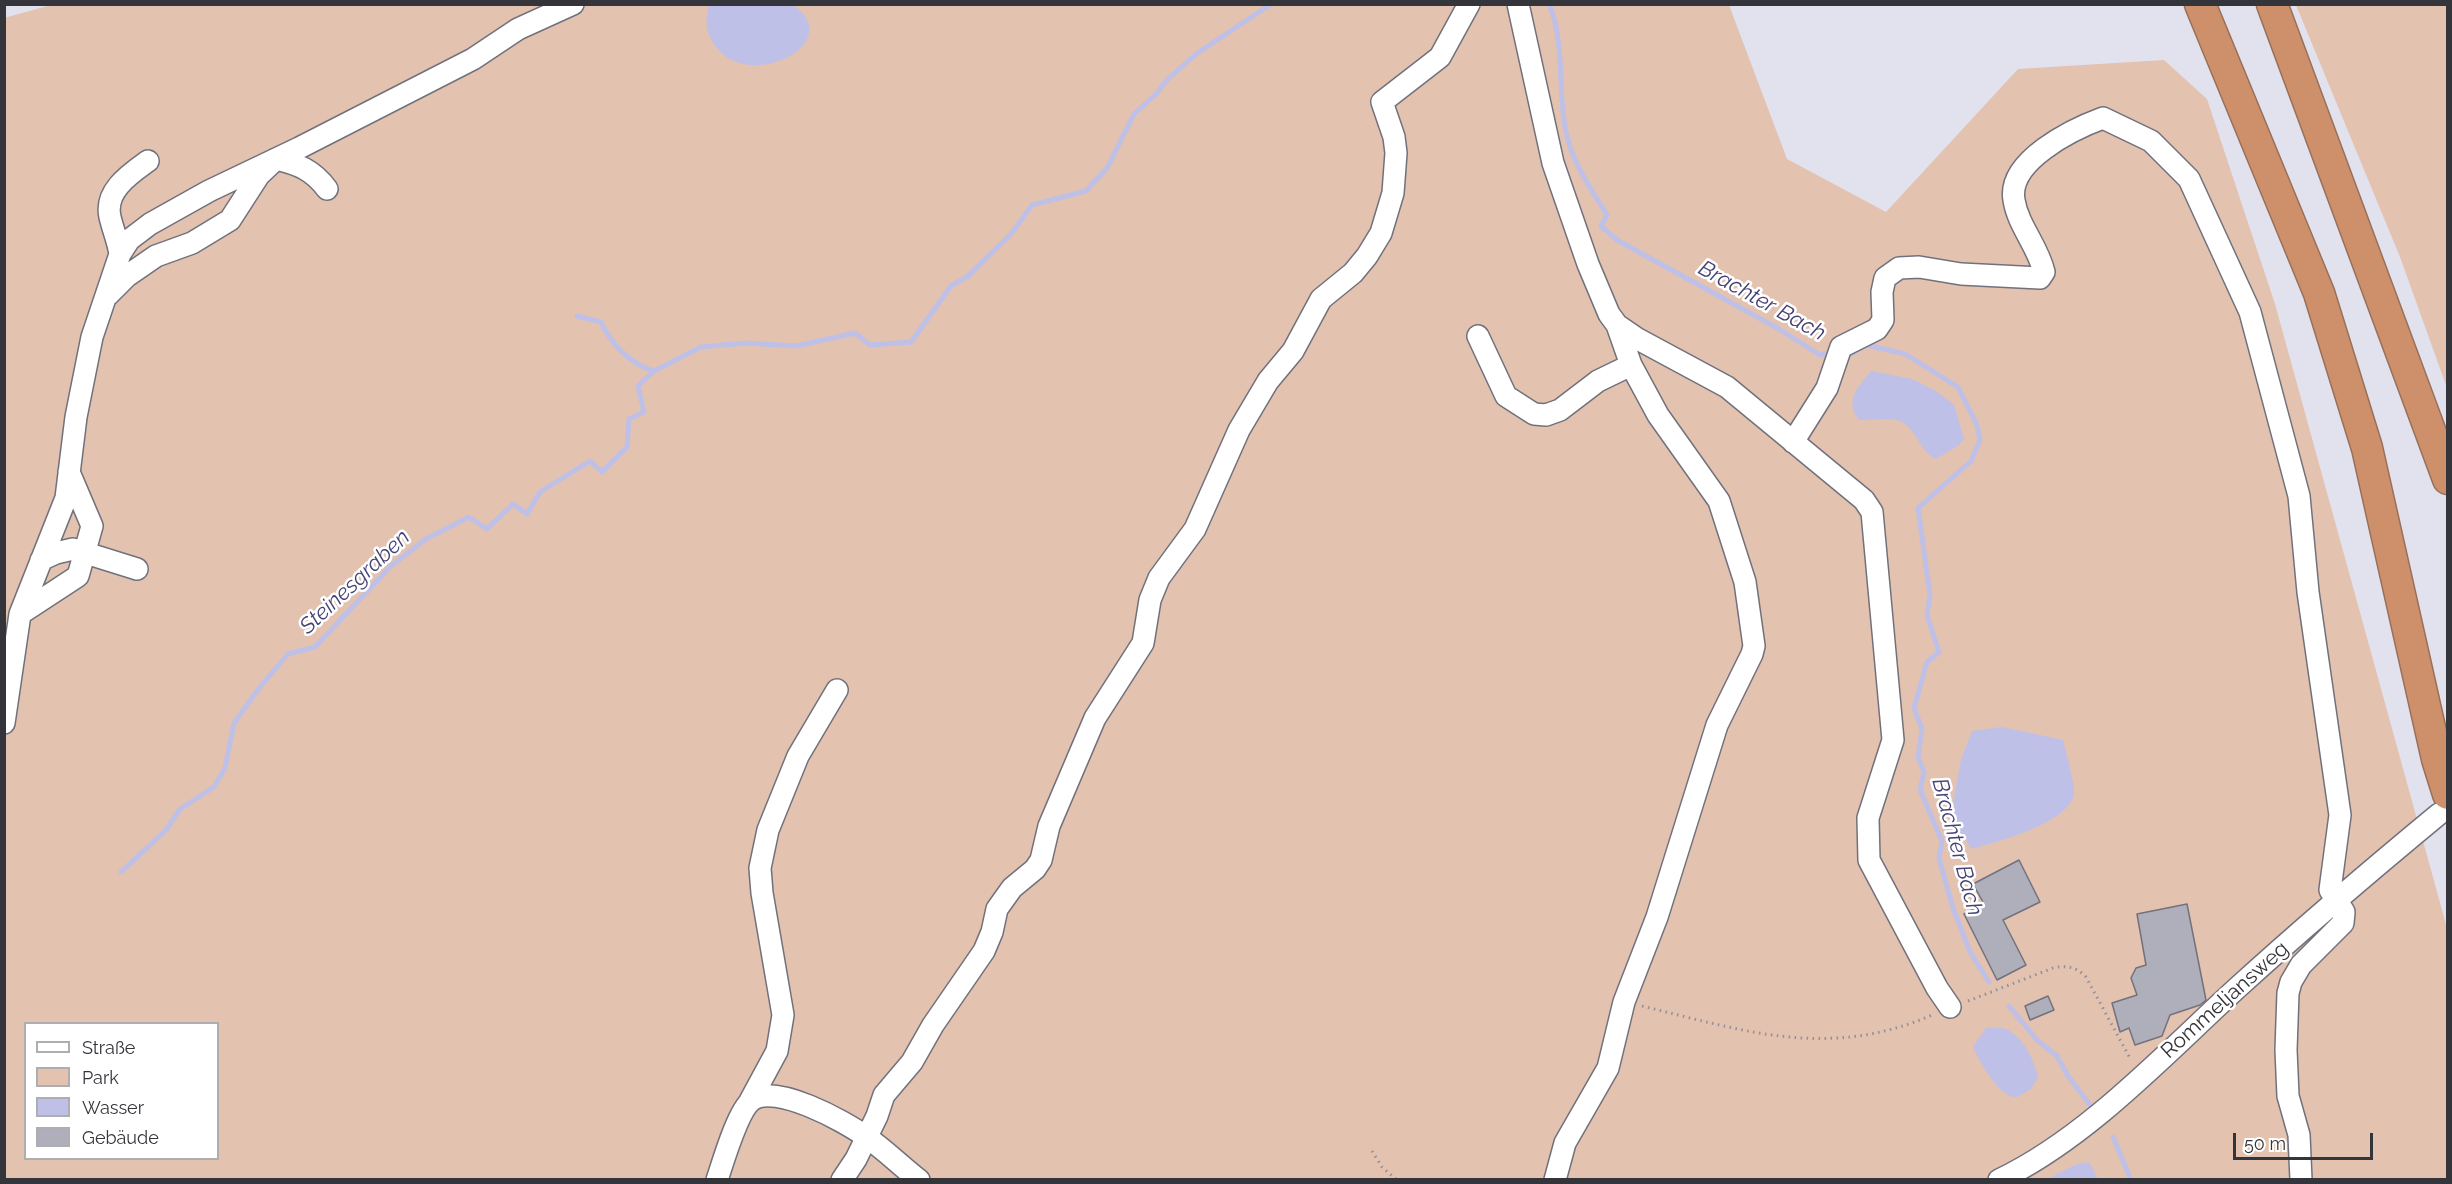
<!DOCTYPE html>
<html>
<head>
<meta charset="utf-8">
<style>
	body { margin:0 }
	#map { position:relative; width:2452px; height:1184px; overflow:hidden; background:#e2e2ef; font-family:Raleway,sans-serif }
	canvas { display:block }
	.frame { position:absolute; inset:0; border:6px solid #34353a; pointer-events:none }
	.legend { position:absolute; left:24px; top:1022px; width:195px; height:138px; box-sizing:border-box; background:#fff; border:2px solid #aeaeb0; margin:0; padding:8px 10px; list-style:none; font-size:18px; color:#34353a }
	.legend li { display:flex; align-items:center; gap:12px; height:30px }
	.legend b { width:30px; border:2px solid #aeaeb0 }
	.scale { position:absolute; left:2233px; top:1133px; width:140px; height:27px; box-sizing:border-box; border:3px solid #34353a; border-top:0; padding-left:8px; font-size:18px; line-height:21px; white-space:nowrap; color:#34353a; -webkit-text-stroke:4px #fff; paint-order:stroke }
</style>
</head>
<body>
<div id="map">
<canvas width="2452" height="1184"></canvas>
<div class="frame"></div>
<ul class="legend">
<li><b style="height:8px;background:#fff"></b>Straße</li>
<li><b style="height:16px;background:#e3c2af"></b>Park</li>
<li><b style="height:16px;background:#bec0e8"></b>Wasser</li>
<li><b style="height:16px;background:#aeafba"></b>Gebäude</li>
</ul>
<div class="scale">50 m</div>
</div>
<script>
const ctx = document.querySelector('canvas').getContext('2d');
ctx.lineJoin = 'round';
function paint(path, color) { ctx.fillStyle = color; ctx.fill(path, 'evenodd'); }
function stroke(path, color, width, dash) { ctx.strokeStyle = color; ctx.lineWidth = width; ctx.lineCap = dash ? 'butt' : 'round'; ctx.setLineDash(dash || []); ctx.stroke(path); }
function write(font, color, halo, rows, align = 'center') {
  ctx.font = font + ' Raleway,sans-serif'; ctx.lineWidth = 5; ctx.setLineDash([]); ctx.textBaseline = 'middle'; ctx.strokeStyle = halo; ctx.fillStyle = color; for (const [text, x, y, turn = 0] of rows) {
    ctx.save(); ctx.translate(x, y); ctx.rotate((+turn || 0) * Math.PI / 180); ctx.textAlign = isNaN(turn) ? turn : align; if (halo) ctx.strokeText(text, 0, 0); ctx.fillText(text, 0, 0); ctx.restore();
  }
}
paint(new Path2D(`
	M51 5H1729L1787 159 1886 212 2018 69 2164 60 2207 99 2275 304 2447 928V1179L5 1180 4 18ZM26 1024H218V1158H26Z
	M2296 5H2447V388L2400 257Z`), '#e3c2af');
paint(new Path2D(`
	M709 5H793C849 43 746 95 714 44 705 31 705 19 709 5Z
	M1871 371 1912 379 1936 391 1954 405 1964 439 1959 445 1936 459C1920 453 1916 425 1897 420 1885 418 1870 420 1859 420 1844 400 1858 387 1871 371Z
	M2002 727 2063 740C2065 750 2076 786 2074 794 2068 824 1998 841 1972 849L1950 819 1961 760 1972 731Z
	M1986 1028C1992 1028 2001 1027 2006 1029 2024 1038 2033 1058 2038 1077L2031 1089 2017 1097C2000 1099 1979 1061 1973 1047Z
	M2089 1162 2098 1179H2047L2077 1164Z`), '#bec0e8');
stroke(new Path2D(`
	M1549 4C1566 45 1557 90 1566 132 1572 162 1591 189 1607 215L1601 226 1617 240 1779 329 1820 355 1833 352
	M577 316 601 322C611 344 630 364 654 371
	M1845 354 1850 355 1866 345 1905 354 1958 387 1977 425 1980 440 1971 461 1918 508 1930 595 1927 615 1939 652 1927 662 1914 708 1922 729 1918 757 1924 772 1920 790 1942 841 1939 858 1953 908 1970 952 1989 982
	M121 872 166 830 180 809 214 787 225 768 234 723 260 687 288 654 315 647 391 566 426 539 469 517 487 529 513 504 527 514 540 492 590 461 602 472 627 447 629 419 644 412 638 386 654 371 701 347 746 343 796 346 855 333 870 345 911 342 951 286 968 276 1011 234 1032 205 1086 191 1107 168 1134 114 1156 94 1167 80 1196 54 1271 4
	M2009 1006 2037 1040 2057 1056 2068 1076 2090 1105
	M2113 1137 2131 1180`), '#bec0e8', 5);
const building = new Path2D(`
	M2019 860 2040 902 2003 920 2026 965 1997 980 1964 914 1984 904 1973 884Z
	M2187 904 2206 1000 2200 1005 2170 1015 2162 1036 2135 1045 2129 1028 2120 1032 2112 1003 2137 995 2131 978 2136 968 2146 965 2137 914Z
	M2048 996 2054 1010 2030 1020 2025 1006Z`);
paint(building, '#aeafba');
stroke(building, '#72727d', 1.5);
const minor = new Path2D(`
	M1518 4 1553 163 1588 264 1609 314 1617 325 1636 338 1727 387 1864 500 1872 512 1893 740 1868 818 1869 860 1937 988 1950 1007
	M120 254C118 241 113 230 110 217 104 191 130 174 148 161
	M108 295 127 276 156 256 192 243 230 220 259 175 276 159C298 164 313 170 327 189
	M1478 336 1506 396 1534 414 1546 415 1560 410 1598 381 1631 365
	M1793 442 1827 388 1841 347 1877 329 1883 320 1882 292 1885 278 1899 268 1919 267 1961 274 2040 278 2044 272C2038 246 2018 226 2014 200 2007 161 2073 129 2103 118L2151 141 2189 179 2250 312 2299 496 2308 592 2340 815 2330 890 2344 912 2343 923 2301 965 2291 982 2288 993 2286 1050 2288 1096 2299 1135 2301 1180
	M41 560 56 553 73 549 137 569
	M20 614 78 576 92 526 69 472
	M4 723 20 614 66 498 76 417 92 337 120 254 129 240 150 224 209 191 299 148 473 59 518 29 573 4
	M750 1101 777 1051 783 1015 762 893 760 868 768 830 798 756 837 690
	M717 1180C723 1162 738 1110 752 1100 775 1083 844 1121 865 1136 884 1149 901 1166 919 1180
	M842 1180 856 1159 877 1116 884 1095 912 1062 933 1025 984 951 992 932 997 909 1012 888 1035 869 1041 860 1049 826 1095 718 1143 643 1150 600 1159 578 1195 529 1239 430 1268 381 1293 351 1321 299 1353 273 1367 256 1381 233 1393 193 1396 153 1394 137 1382 102 1440 57 1469 4
	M1555 1180 1565 1143 1608 1068 1624 1002 1657 917 1717 725 1752 654 1754 646 1745 582 1719 501 1658 415 1631 365 1617 325
	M1999 1180C2086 1139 2165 1054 2236 989 2302 929 2370 871 2439 814`);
const highway = new Path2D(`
	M2200 4 2319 293 2367 448 2437 759 2448 794
	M2272 4 2448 479`);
stroke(minor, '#71717c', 24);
stroke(highway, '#98705a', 33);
stroke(new Path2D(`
	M1968 1001 2053 968C2066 965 2077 967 2086 977L2131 1060
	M1642 1006C1745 1031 1828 1060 1932 1015
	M1372 1151 1382 1167 1397 1180`), '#90909a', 3, [1.5, 4.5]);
stroke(minor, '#fff', 21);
stroke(highway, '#ce906b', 30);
write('21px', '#34353a', '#fff', [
	["Rommeljansweg",2225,1000,-42]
]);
write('italic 22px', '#444377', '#fff', [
	["Brachter Bach",1762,301,29],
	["Steinesgraben",355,582,-43],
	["Brachter Bach",1957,847,75]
]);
</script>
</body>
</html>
